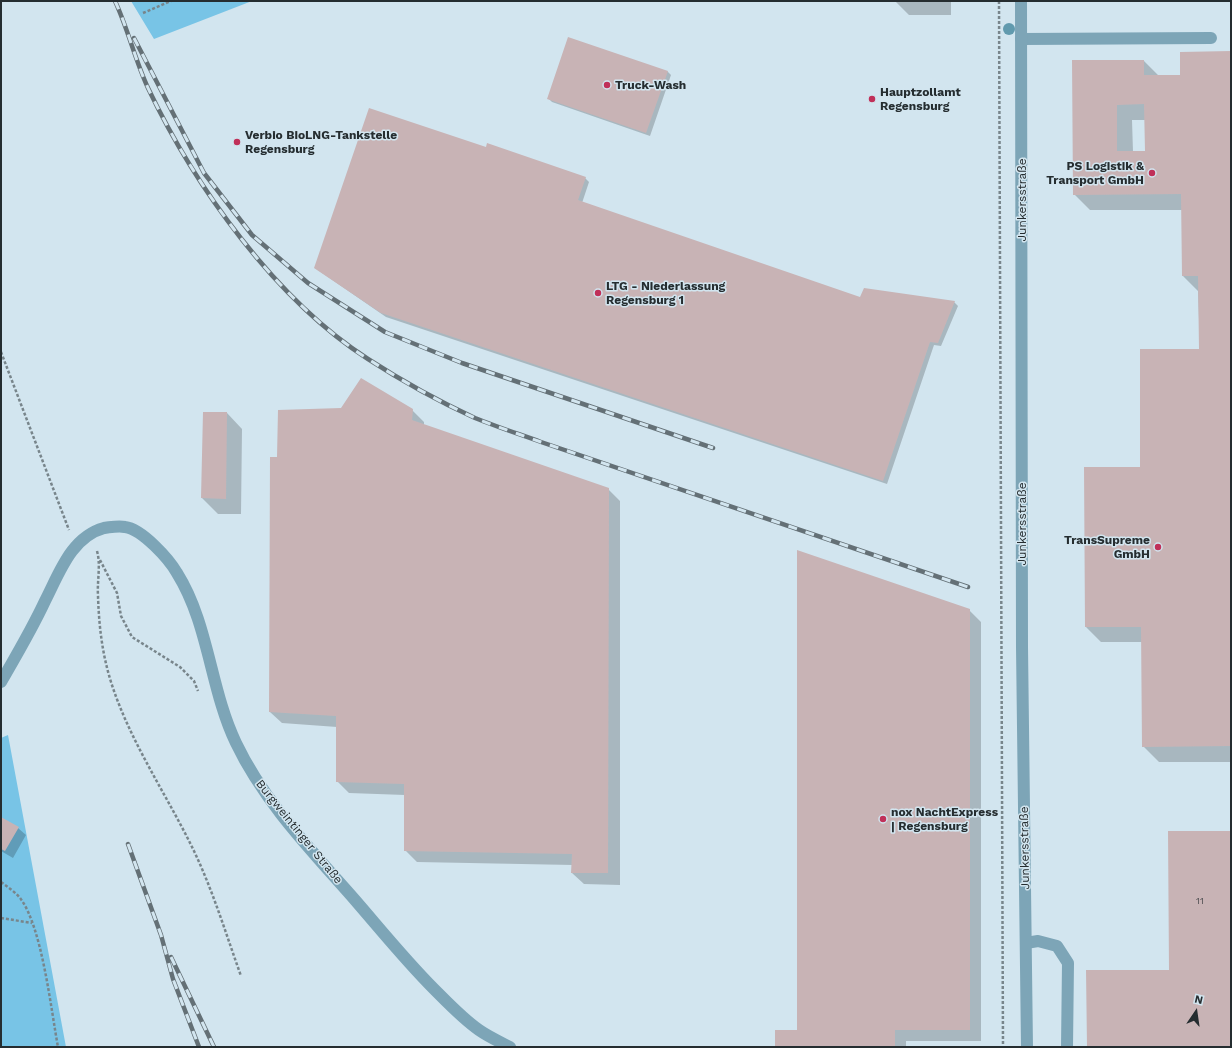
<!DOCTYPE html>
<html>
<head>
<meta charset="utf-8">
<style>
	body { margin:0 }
	#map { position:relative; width:1232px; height:1048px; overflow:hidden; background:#d2e5ef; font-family:"Work Sans",sans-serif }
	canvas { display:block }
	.frame { position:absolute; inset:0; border:2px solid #252d30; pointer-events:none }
	.north { position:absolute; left:1176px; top:992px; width:40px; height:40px; -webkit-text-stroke:3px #d2e5ef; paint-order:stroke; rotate:13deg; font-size:11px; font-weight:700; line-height:16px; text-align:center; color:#252d30 }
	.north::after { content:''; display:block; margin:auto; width:14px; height:18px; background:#252d30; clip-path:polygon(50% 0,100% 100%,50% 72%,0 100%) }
</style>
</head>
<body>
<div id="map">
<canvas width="1232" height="1048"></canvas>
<div class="frame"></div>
<div class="north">N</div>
</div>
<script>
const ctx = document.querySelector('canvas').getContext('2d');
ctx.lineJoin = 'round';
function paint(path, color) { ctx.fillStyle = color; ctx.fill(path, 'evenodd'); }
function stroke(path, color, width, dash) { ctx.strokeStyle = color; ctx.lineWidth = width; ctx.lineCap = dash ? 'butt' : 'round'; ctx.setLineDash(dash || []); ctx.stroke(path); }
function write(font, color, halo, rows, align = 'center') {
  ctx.font = font + ' "Work Sans",sans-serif'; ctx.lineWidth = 3; ctx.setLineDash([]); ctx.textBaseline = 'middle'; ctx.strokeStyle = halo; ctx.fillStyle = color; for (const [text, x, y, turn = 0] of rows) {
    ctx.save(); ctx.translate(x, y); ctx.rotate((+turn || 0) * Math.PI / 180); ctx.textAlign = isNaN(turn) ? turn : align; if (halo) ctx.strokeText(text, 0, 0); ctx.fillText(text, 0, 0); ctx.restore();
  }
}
paint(new Path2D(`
	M131 1H252L154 39Z
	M8 735 66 1047H1V738Z`), '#78c4e6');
paint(new Path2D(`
	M895 1H951V15H909Z
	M1231 52V762H1159L1143 746 1142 642H1101L1086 627 1141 468 1200 350 1198 291 1183 276 1182 210H1090L1074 194 1073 61H1144L1159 76H1181ZM1132 120H1145L1146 152H1133Z
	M667 71 671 75 650 136 552 102 548 98Z
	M487 148 585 178 589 182 582 203 861 299 954 302 958 306 941 346 934 345 887 484 386 317 315 268Z
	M412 410 424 422V425L608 489 620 501V885L584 884 572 873 573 865 417 862 405 850V795L349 793 337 781V727L282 723 270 712 278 458Z
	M227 413 242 429 241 514H218L202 498Z
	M969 610 981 622V1041H906V1047H776L798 1031Z
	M1 818 18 828 26 835 13 858 1 851Z`), '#0003');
paint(new Path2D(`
	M568 37 668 71 646 133 547 99Z
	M1231 51V746L1142 747 1141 627H1085L1084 467H1140V349H1199L1198 276H1182L1181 194 1073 195 1072 60H1144V75H1180V52ZM1144 104 1145 151H1117V105Z
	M369 108 486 147 487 143 586 177 578 200 860 297 864 288 955 301 938 343 930 342 883 481 381 313 314 268Z
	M361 378 413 409 412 420 609 488 608 873H571L572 854 404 851V784L336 782V716L269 712 270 457H277L278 410 341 408Z
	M203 412H227L226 499 201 498Z
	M797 550 970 609V1030H895V1047H775V1030H797Z
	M1 817 19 827 5 851 1 849Z
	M1168 831H1231V1047H1087L1086 970H1169Z`), '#c8b3b5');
stroke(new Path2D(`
	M999 1 1003 1047
	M143 13 171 1
	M1 352 69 530
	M97 551C101 565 97 580 98 596 99 626 102 653 111 682 130 742 167 795 194 851 213 891 226 934 241 976
	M100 560 117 593 121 616 132 637 180 667 194 681 198 691
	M1 882C8 887 15 892 20 898 42 926 51 1010 58 1047
	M1 918 32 923`), '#78858b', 2.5, [3, 2]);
stroke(new Path2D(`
	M1021 39 1211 38
	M1026 943 1038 941 1057 946 1068 963 1067 1047`), '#7da5b7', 12);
stroke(new Path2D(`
	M1021 1 1022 647 1027 1047
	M1 682C16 656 32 629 45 601 59 574 71 537 104 528 109 527 120 526 125 527 142 529 169 559 177 573 209 624 210 689 236 743 264 802 312 851 355 900 381 930 406 961 434 989 448 1003 463 1019 479 1030 489 1037 500 1042 510 1047`), '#7da5b7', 12);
const rail = new Path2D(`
	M115 1C128 29 135 60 148 88 195 187 276 300 368 359 402 381 438 401 475 418 497 427 519 434 541 442L968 587
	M134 38 204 173 252 235 308 283 385 332 462 363 713 448
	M128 844 161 935 173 979 199 1047
	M171 957 214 1047`);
stroke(rail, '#647076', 4.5);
stroke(rail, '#d2e5ef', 3, [9]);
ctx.fillStyle = '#619aae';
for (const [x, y] of [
	[1009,29]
]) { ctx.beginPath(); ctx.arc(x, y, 6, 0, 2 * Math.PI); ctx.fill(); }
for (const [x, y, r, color] of [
	[607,85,4,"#c03059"],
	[872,99,4,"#c03059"],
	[237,142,4,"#c03059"],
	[1152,173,4,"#c03059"],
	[598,293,4,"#c03059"],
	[1158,547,4,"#c03059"],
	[883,819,4,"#c03059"]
]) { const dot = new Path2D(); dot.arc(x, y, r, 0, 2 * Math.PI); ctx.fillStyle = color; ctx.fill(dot); stroke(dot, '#d2e5ef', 1.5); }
write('10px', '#4e4e51', null, [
	["11",1200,901]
]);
write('bold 12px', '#252d30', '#d2e5ef', [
	["Truck-Wash",615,85],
	["Hauptzollamt",880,92],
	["Regensburg",880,106],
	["Verbio BioLNG-Tankstelle",245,135],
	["Regensburg",245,149],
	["PS Logistik &",1144,166,"right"],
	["Transport GmbH",1144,180,"right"],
	["LTG - Niederlassung",606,286],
	["Regensburg 1",606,300],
	["TransSupreme",1150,540,"right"],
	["GmbH",1150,554,"right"],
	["nox NachtExpress",891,812],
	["| Regensburg",891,826]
], 'left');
write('12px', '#252d30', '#d2e5ef', [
	["Junkersstraße",1022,200,-90],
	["Junkersstraße",1022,524,-90],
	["Burgweintinger Straße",299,832,51],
	["Junkersstraße",1025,848,-91]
]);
</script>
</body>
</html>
